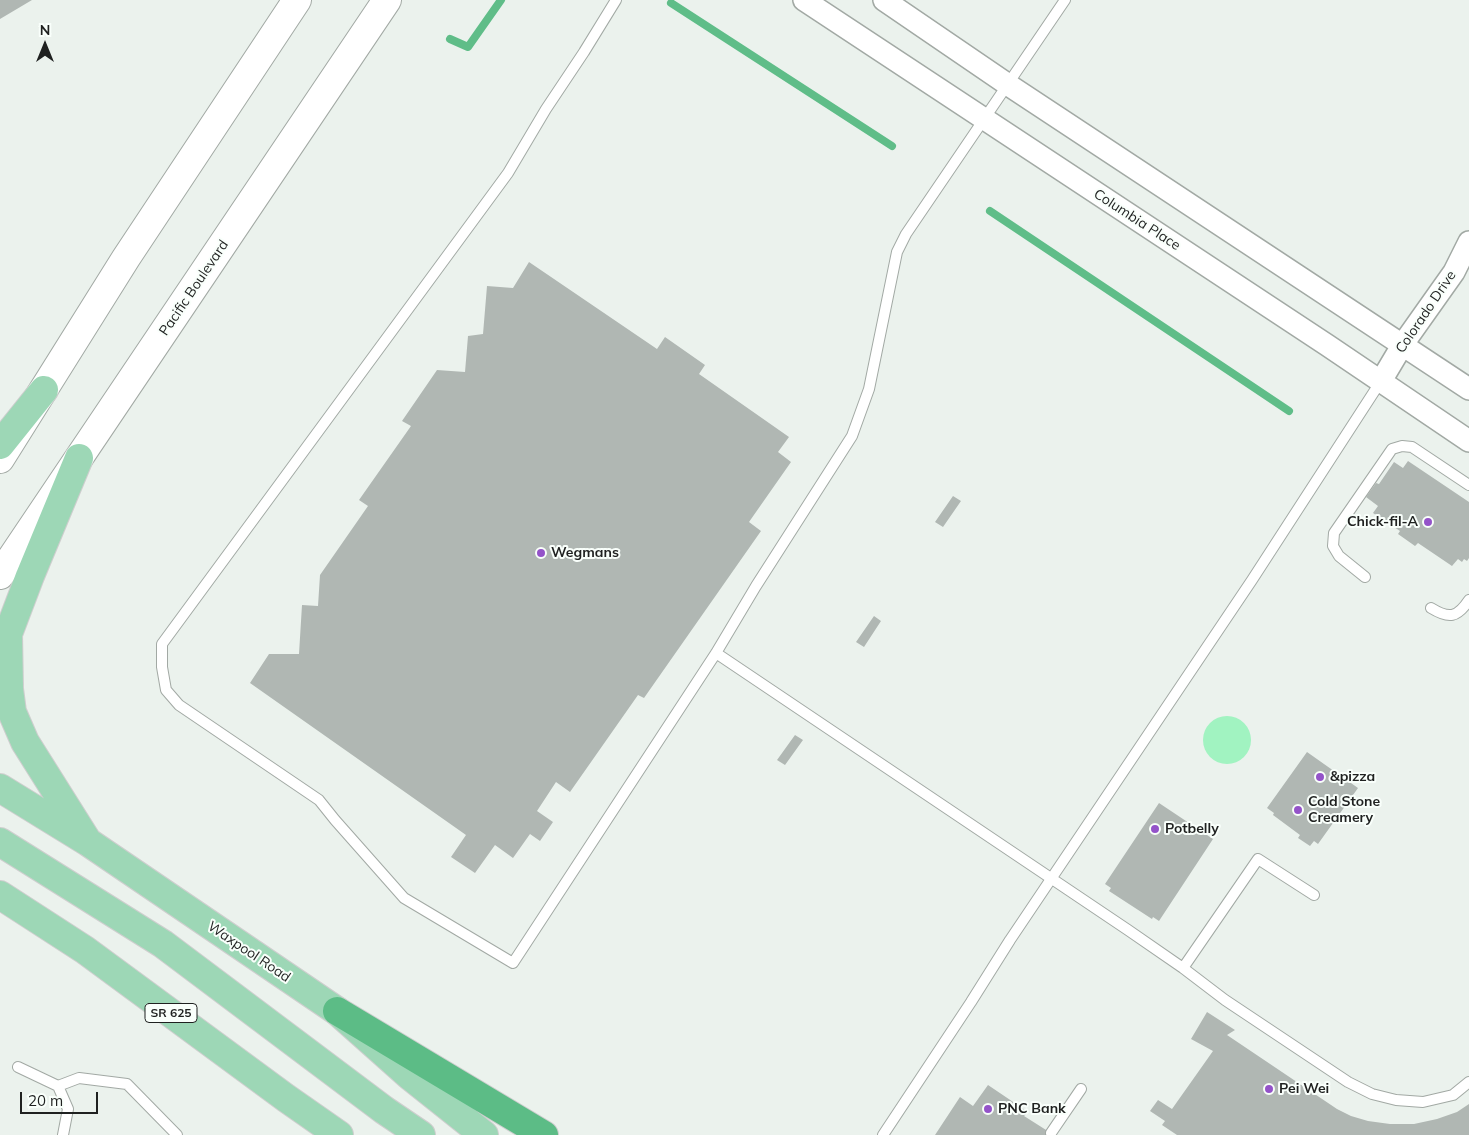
<!DOCTYPE html>
<html>
<head>
<meta charset="utf-8">
<style>
	body { margin:0 }
	#map { position:relative; width:1469px; height:1135px; overflow:hidden; background:#ebf2ed; font-family:Mulish,sans-serif }
	canvas { display:block }
	.north { position:absolute; left:20px; top:20px; width:50px; height:50px; -webkit-text-stroke:4px #f9fffb; paint-order:stroke; rotate:0deg; font-size:14px; font-weight:700; line-height:20px; text-align:center; color:#1f2120 }
	.north::after { content:''; display:block; margin:auto; width:18px; height:22px; background:#1f2120; clip-path:polygon(50% 0,100% 100%,50% 72%,0 100%) }
	.scale { position:absolute; left:20px; top:1092px; width:78px; height:22px; box-sizing:border-box; border:2px solid #1f2120; border-top:0; padding-left:6px; font-size:15px; line-height:18px; white-space:nowrap; color:#1f2120; -webkit-text-stroke:4px #f9fffb; paint-order:stroke }
</style>
</head>
<body>
<div id="map">
<canvas width="1469" height="1135"></canvas>
<div class="north">N</div>
<div class="scale">20 m</div>
</div>
<script>
const ctx = document.querySelector('canvas').getContext('2d');
ctx.lineJoin = 'round';
function paint(path, color) { ctx.fillStyle = color; ctx.fill(path, 'evenodd'); }
function stroke(path, color, width, dash) { ctx.strokeStyle = color; ctx.lineWidth = width; ctx.lineCap = dash ? 'butt' : 'round'; ctx.setLineDash(dash || []); ctx.stroke(path); }
function write(font, color, halo, rows, align = 'center') {
  ctx.font = font + ' Mulish,sans-serif'; ctx.lineWidth = 4; ctx.setLineDash([]); ctx.textBaseline = 'middle'; ctx.strokeStyle = halo; ctx.fillStyle = color; for (const [text, x, y, turn = 0] of rows) {
    ctx.save(); ctx.translate(x, y); ctx.rotate((+turn || 0) * Math.PI / 180); ctx.textAlign = isNaN(turn) ? turn : align; if (halo) ctx.strokeText(text, 0, 0); ctx.fillText(text, 0, 0); ctx.restore();
  }
}
paint(new Path2D(`
	M1203 740a24 24 0 1 1 48 0a24 24 0 1 1-48 0Z`), '#a1f3c1');
stroke(new Path2D(`
	M671 3 892 146
	M450 39 468 47 501 0
	M990 211 1289 411`), '#5fbd88', 8);
paint(new Path2D(`
	M0 0H32L0 19Z
	M529 262 657 349 665 337 705 365 699 374 789 437 778 452 791 462 749 522 761 531 644 698 638 695 570 792 556 782 537 811 553 822 540 841 530 834 513 858 495 845 475 873 451 857 466 835 250 683 269 654H299L302 605 318 606 320 575 368 506 359 500 411 426 402 421 437 370 465 372 468 336 483 334 487 286 513 288Z
	M1408 461 1469 502V558L1467 561 1464 559 1462 562 1458 559 1452 566 1418 543 1415 546 1398 534 1400 531 1373 513 1378 506 1366 497 1376 483 1379 484 1394 462 1403 468Z
	M953 496 961 501 943 527 935 522Z
	M874 616 881 621 864 647 856 642Z
	M795 735 803 740 785 765 777 760Z
	M1307 752 1358 788 1318 844 1314 841 1310 846 1298 838 1300 835 1273 815 1274 813 1267 808Z
	M1159 803 1213 839 1159 921 1153 917 1152 919 1109 891 1111 888 1105 884Z
	M1207 1012 1235 1030 1227 1035 1337 1109 1351 1116 1368 1121 1390 1124H1414L1437 1119 1457 1112 1469 1104V1135H1177L1162 1125 1165 1121 1150 1111 1158 1100 1172 1109 1213 1051 1191 1039Z
	M988 1085 1028 1112 1024 1116 1054 1135H935L960 1097 973 1106Z`), '#b0b7b3');
const service = new Path2D(`
	M616 0 584 52 546 109 508 173 162 644V667L166 690 179 705 319 800 335 820 404 898 513 963 716 653 756 586 852 436 869 389 897 252 906 234 1065 0
	M1365 577 1339 556 1333 546 1334 533 1392 449 1402 446 1412 447 1469 485
	M1431 608C1449 619 1457 618 1469 600
	M716 653 1128 930 1183 968 1225 1000 1348 1082 1372 1094 1396 1100 1423 1102 1453 1095 1469 1082
	M1183 968 1258 859 1314 895
	M18 1067 58 1086 79 1078 127 1084 177 1135
	M58 1086 68 1109 63 1135
	M1051 1133 1081 1089
	M883 1135 971 1002 1010 940 1252 580 1381 381`);
const minor = new Path2D(`
	M804 0 1327 345 1469 441
	M884 0 1007 84 1469 389
	M1381 381 1403 344 1454 272 1469 242`);
const secondary = new Path2D(`
	M0 459 126 258 297 0
	M0 575 387 0`);
const primary = new Path2D(`
	M0 445 44 390
	M79 458 30 576 8 634 9 689 12 712 25 742 86 839
	M0 788 88 842 337 1011 410 1076 484 1135
	M0 842 163 944 384 1110 421 1135
	M0 895 85 950 286 1098 339 1135`);
const motorway = new Path2D(`
	M337 1011 544 1135`);
stroke(service, '#a2a9a4', 12);
stroke(minor, '#a2a9a4', 24);
stroke(secondary, '#a2a9a4', 30);
stroke(primary, '#cecece', 30);
stroke(motorway, '#cecece', 30);
stroke(service, '#fff', 10);
stroke(minor, '#fff', 21);
stroke(secondary, '#fff', 28);
stroke(primary, '#9dd7b6', 28);
stroke(motorway, '#5cbc86', 28);
for (const [x, y, r, color] of [
	[1428,522,5,"#9453c9"],
	[541,553,5,"#9453c9"],
	[1320,777,5,"#9453c9"],
	[1298,810,5,"#9453c9"],
	[1155,829,5,"#9453c9"],
	[1269,1089,5,"#9453c9"],
	[988,1109,5,"#9453c9"]
]) { const dot = new Path2D(); dot.arc(x, y, r, 0, 2 * Math.PI); ctx.fillStyle = color; ctx.fill(dot); stroke(dot, '#f9fffb', 2); }
for (const [x, y, w] of [
	[171,1013,52]
]) { const box = new Path2D(); box.roundRect(x - w / 2, y - 9.5, w, 19, 4); ctx.fillStyle = '#f9fffb'; ctx.fill(box); stroke(box, '#1f2120', 1); }
write('bold 12px', '#1f2120', null, [
	["SR 625",171,1013]
]);
write('14px', '#1f2120', '#f9fffb', [
	["Columbia Place",1137,220,33],
	["Pacific Boulevard",194,288,-56],
	["Colorado Drive",1426,312,-56],
	["Waxpool Road",249,952,34]
]);
write('bold 14px', '#1f2120', '#f9fffb', [
	["Chick-fil-A",1418,522,"right"],
	["Wegmans",551,553],
	["&pizza",1330,777],
	["Cold Stone",1308,802],
	["Creamery",1308,818],
	["Potbelly",1165,829],
	["Pei Wei",1279,1089],
	["PNC Bank",998,1109]
], 'left');
</script>
</body>
</html>
